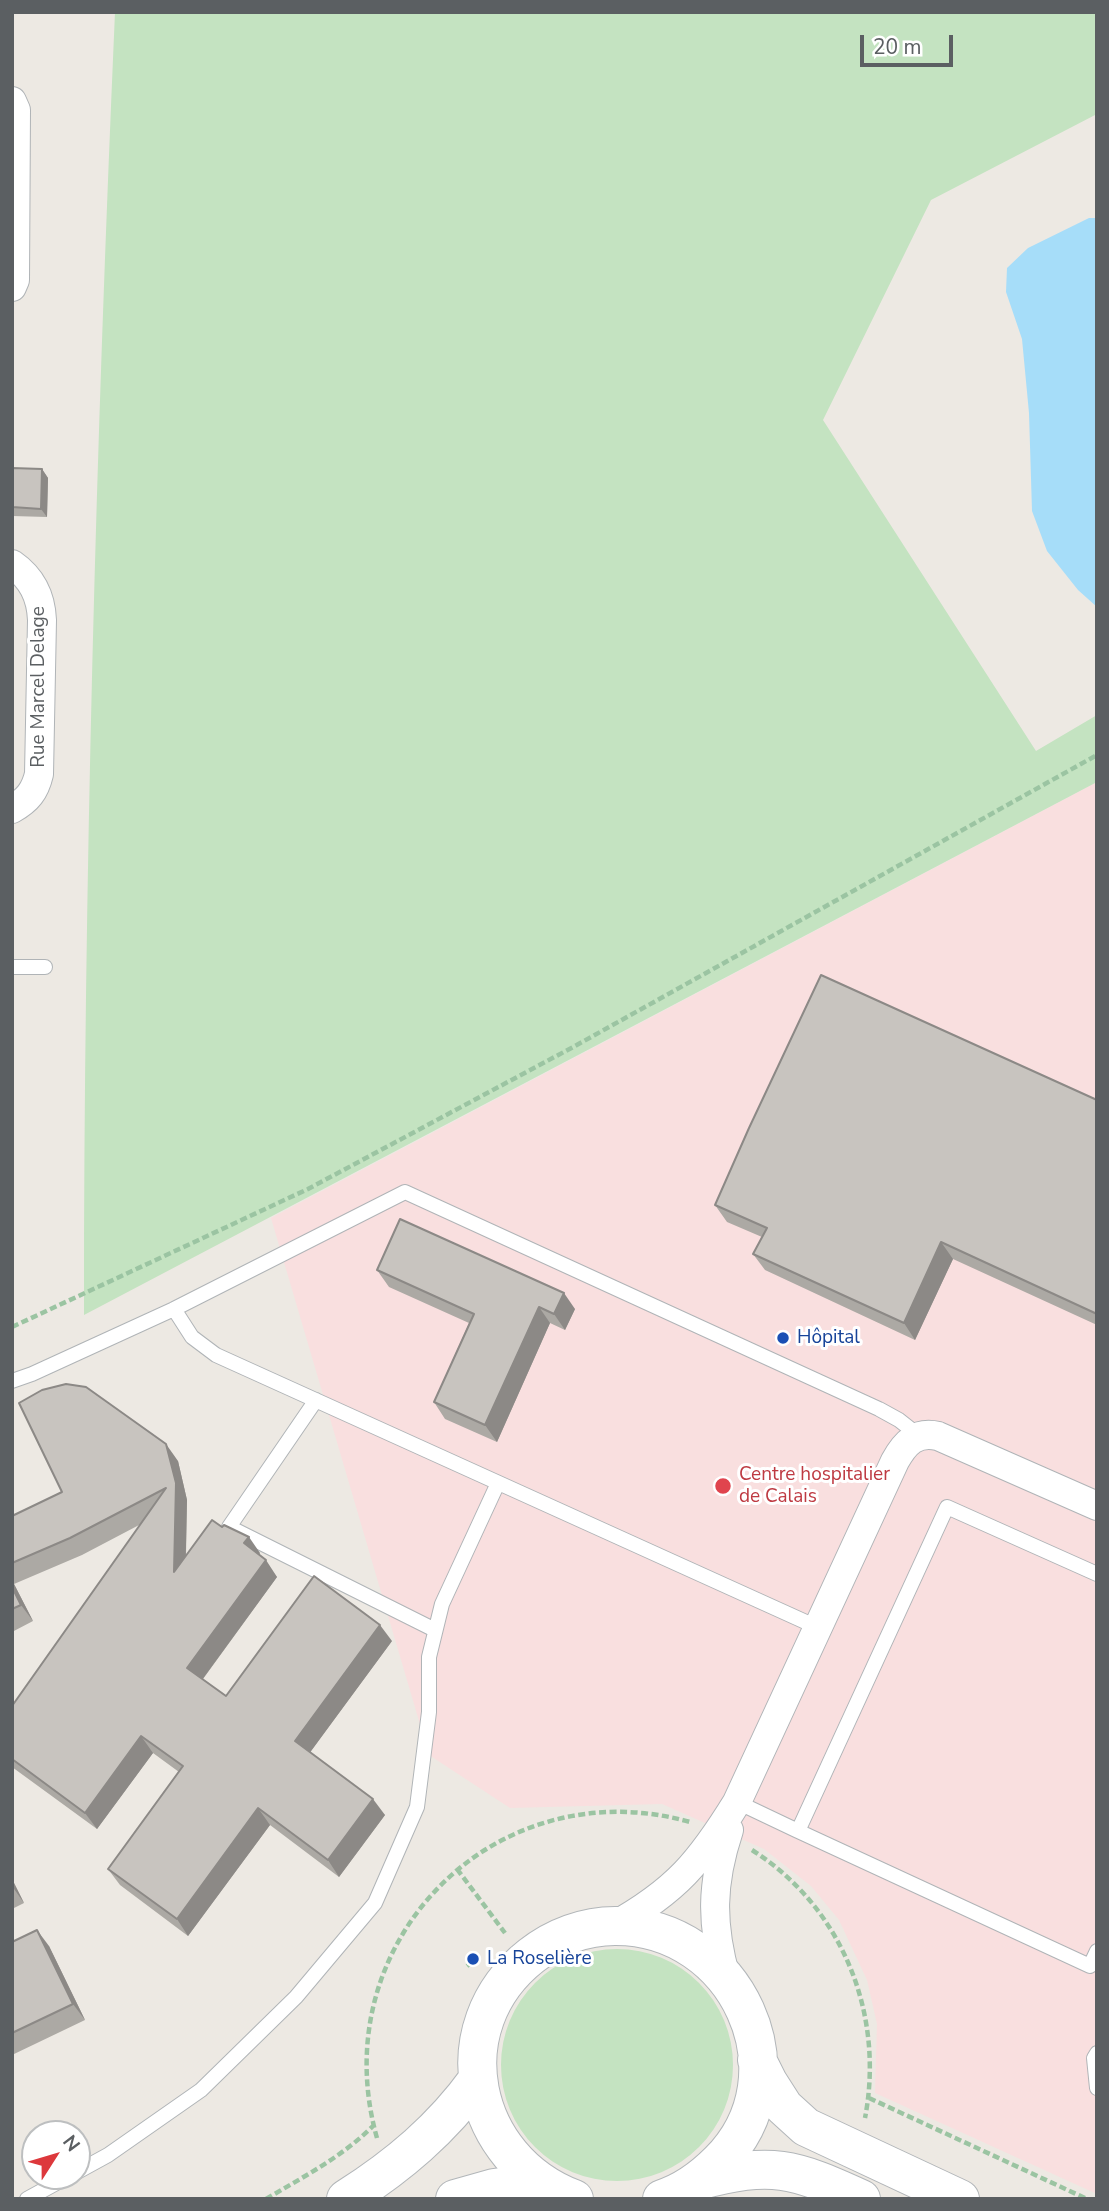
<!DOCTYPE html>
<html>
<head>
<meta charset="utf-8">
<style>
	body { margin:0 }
	#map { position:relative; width:1109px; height:2211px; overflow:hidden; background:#ede9e3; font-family:"Nunito Sans",sans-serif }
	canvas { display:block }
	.frame { position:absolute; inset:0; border:14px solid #5b5f62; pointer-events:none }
	.north { position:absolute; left:21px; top:2120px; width:70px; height:70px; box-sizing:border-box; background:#fff; border:2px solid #bdbfc0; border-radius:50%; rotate:53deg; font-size:19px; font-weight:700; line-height:28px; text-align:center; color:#5b5f62 }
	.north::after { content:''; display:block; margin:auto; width:24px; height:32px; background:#dd383c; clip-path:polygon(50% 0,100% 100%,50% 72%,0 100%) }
	.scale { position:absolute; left:860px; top:35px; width:93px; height:32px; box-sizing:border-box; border:4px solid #5b5f62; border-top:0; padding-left:9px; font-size:21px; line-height:24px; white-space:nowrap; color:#5b5f62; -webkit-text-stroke:5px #fff; paint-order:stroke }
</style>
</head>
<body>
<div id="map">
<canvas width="1109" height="2211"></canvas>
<div class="frame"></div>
<div class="north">N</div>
<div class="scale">20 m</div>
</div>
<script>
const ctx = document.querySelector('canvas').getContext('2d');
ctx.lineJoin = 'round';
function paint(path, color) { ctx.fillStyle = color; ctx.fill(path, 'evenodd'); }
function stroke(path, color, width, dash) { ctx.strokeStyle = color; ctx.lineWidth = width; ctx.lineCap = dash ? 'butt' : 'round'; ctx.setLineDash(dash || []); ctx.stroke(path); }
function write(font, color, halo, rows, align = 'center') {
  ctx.font = font + ' "Nunito Sans",sans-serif'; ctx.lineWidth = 6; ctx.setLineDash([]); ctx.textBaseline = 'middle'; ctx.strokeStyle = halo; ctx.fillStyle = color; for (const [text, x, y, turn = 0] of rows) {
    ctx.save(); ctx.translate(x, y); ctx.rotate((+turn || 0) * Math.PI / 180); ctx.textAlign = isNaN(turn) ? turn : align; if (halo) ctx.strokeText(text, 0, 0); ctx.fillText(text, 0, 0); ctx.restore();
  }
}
paint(new Path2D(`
	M1097 782V2194L875 2093 877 2024 867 1980 839 1920 811 1886 764 1849 662 1804 510 1808 429 1755 271 1218Z`), '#f9dfdf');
paint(new Path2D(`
	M115 12H1094L1097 19V114L931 200 823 420 1036 751 1097 715V782L84 1315C84 881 96 446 115 12Z
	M501 2065a116 116 0 1 1 232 0a116 116 0 1 1-232 0Z`), '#c4e3c1');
paint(new Path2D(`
	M1089 218H1097V607L1078 590 1047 551 1032 511 1029 413 1022 339 1006 292 1007 268 1028 248Z`), '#a6ddf9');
const lane = new Path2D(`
	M12 967H45
	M174 1309 192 1337 216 1355 819 1628
	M12 1381 32 1374 174 1309 405 1192 879 1409 899 1420 918 1435
	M316 1400 229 1527 435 1630
	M1097 1574 947 1507 798 1831 1090 1966 1097 1951
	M737 1802 798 1831
	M1097 2053 1094 2058 1097 2088
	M77 2172 108 2155 201 2090 296 1997 375 1903 417 1807 429 1712V1657L442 1604 498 1483
	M27 2199 69 2176`);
const street = new Path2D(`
	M12 101 16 110 15 280 12 287
	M12 564C32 578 41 596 42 620L39 774C35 791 28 800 12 809
	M613 1926C676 1891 700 1862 737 1802L895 1461C905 1443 916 1431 938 1436L1097 1506
	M726 1978C711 1924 711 1884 729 1830`);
const secondary = new Path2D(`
	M757 2060 768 2082 784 2107 806 2127 960 2199
	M698 2181C772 2161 793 2168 861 2199
	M346 2199C398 2166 442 2129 478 2079
	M455 2199 494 2188 539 2182
	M574 2199C470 2160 441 2027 531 1956 555 1937 585 1926 615 1926 736 1925 807 2074 719 2162 703 2178 684 2192 662 2199`);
stroke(lane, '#b0b4b7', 16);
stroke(street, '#b0b4b7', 30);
stroke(secondary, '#b2b6b9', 40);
stroke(new Path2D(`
	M12 1327 308 1189 575 1046 1097 755
	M752 1850C842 1907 885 2014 865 2118
	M457 1869 505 1933
	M467 1966 478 1958
	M869 2098 1087 2199
	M377 2138C322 1944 494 1767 690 1822
	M266 2199C303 2177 342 2157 373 2126`), '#9bc4a2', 4.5, [7, 3.5]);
stroke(lane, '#fff', 14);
stroke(street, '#fff', 28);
stroke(secondary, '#fff', 38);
paint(new Path2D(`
	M12 468 42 469 48 478 47 517 12 516Z
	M1097 1100V1325L953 1259 915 1340 765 1270 753 1254 762 1237 727 1222 715 1205Z
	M377 1270 575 1309 565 1330 550 1323 497 1442 445 1419 434 1402 469 1323 389 1287Z
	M178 1461 187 1500 186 1556 260 1553 259 1555 277 1577 203 1679 226 1696 392 1641 310 1752 385 1815 339 1877 270 1825 188 1936 120 1885 108 1869 179 1772 153 1753 97 1829 12 1767V1706L141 1524 82 1555 14 1584 33 1621 12 1632V1516Z
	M12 1879 24 1903 12 1909Z
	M12 1942 49 1946 85 2020 12 2055Z`), '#aca9a4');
paint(new Path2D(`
	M42 469 48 478 47 517 41 509Z
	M941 1242 953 1259 915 1340 904 1323Z
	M564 1293 575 1309 565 1330 554 1314Z
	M539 1307 550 1323 497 1442 485 1425Z
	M166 1444 178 1461 187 1500 185 1589 174 1572Z
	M249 1537 260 1553 255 1560 244 1543Z
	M266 1560 277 1577 199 1684 187 1668Z
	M12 1582 14 1584 33 1621 21 1605 12 1587Z
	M380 1625 392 1641 306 1758 295 1741Z
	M141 1736 153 1753 97 1829 85 1813Z
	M373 1799 385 1815 339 1877 328 1860Z
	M258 1808 270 1825 188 1936 177 1919Z
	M12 1879 24 1903 12 1886Z
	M37 1930 49 1946 85 2020 73 2004Z`), '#8c8986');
const building = new Path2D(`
	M12 468 42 469 41 509 12 507Z
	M821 975 1097 1100V1314L941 1242 904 1323 753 1254 767 1228 715 1205 749 1128Z
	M400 1219 564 1293 554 1314 539 1307 485 1425 434 1402 474 1314 377 1270Z
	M66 1384 86 1387 166 1444 176 1483 174 1572 212 1520 222 1527 224 1525 249 1537 244 1543 266 1560 187 1668 226 1696 314 1576 380 1625 295 1741 373 1799 328 1860 258 1808 177 1919 108 1869 183 1766 141 1736 85 1813 12 1759V1706L166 1488 70 1538 12 1563V1516L62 1492 19 1403 42 1390Z
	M12 1587 21 1605 12 1609Z
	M37 1930 73 2004 12 2033V1942Z`);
paint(building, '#c8c4bf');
stroke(building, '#8c8986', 2);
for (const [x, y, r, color] of [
	[783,1338,7,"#1a4fb4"],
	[723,1486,9,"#e0444e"],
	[473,1959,7,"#1a4fb4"]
]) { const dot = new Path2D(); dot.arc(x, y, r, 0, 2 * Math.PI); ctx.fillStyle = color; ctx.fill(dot); stroke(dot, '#fff', 2.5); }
write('19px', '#5b5f62', '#fff', [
	["Rue Marcel Delage",39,687,-90]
]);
write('19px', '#164399', '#fff', [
	["Hôpital",797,1338],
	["La Roselière",487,1959]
], 'left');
write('19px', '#be3a42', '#fff', [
	["Centre hospitalier",739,1475],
	["de Calais",739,1497]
], 'left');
</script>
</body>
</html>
